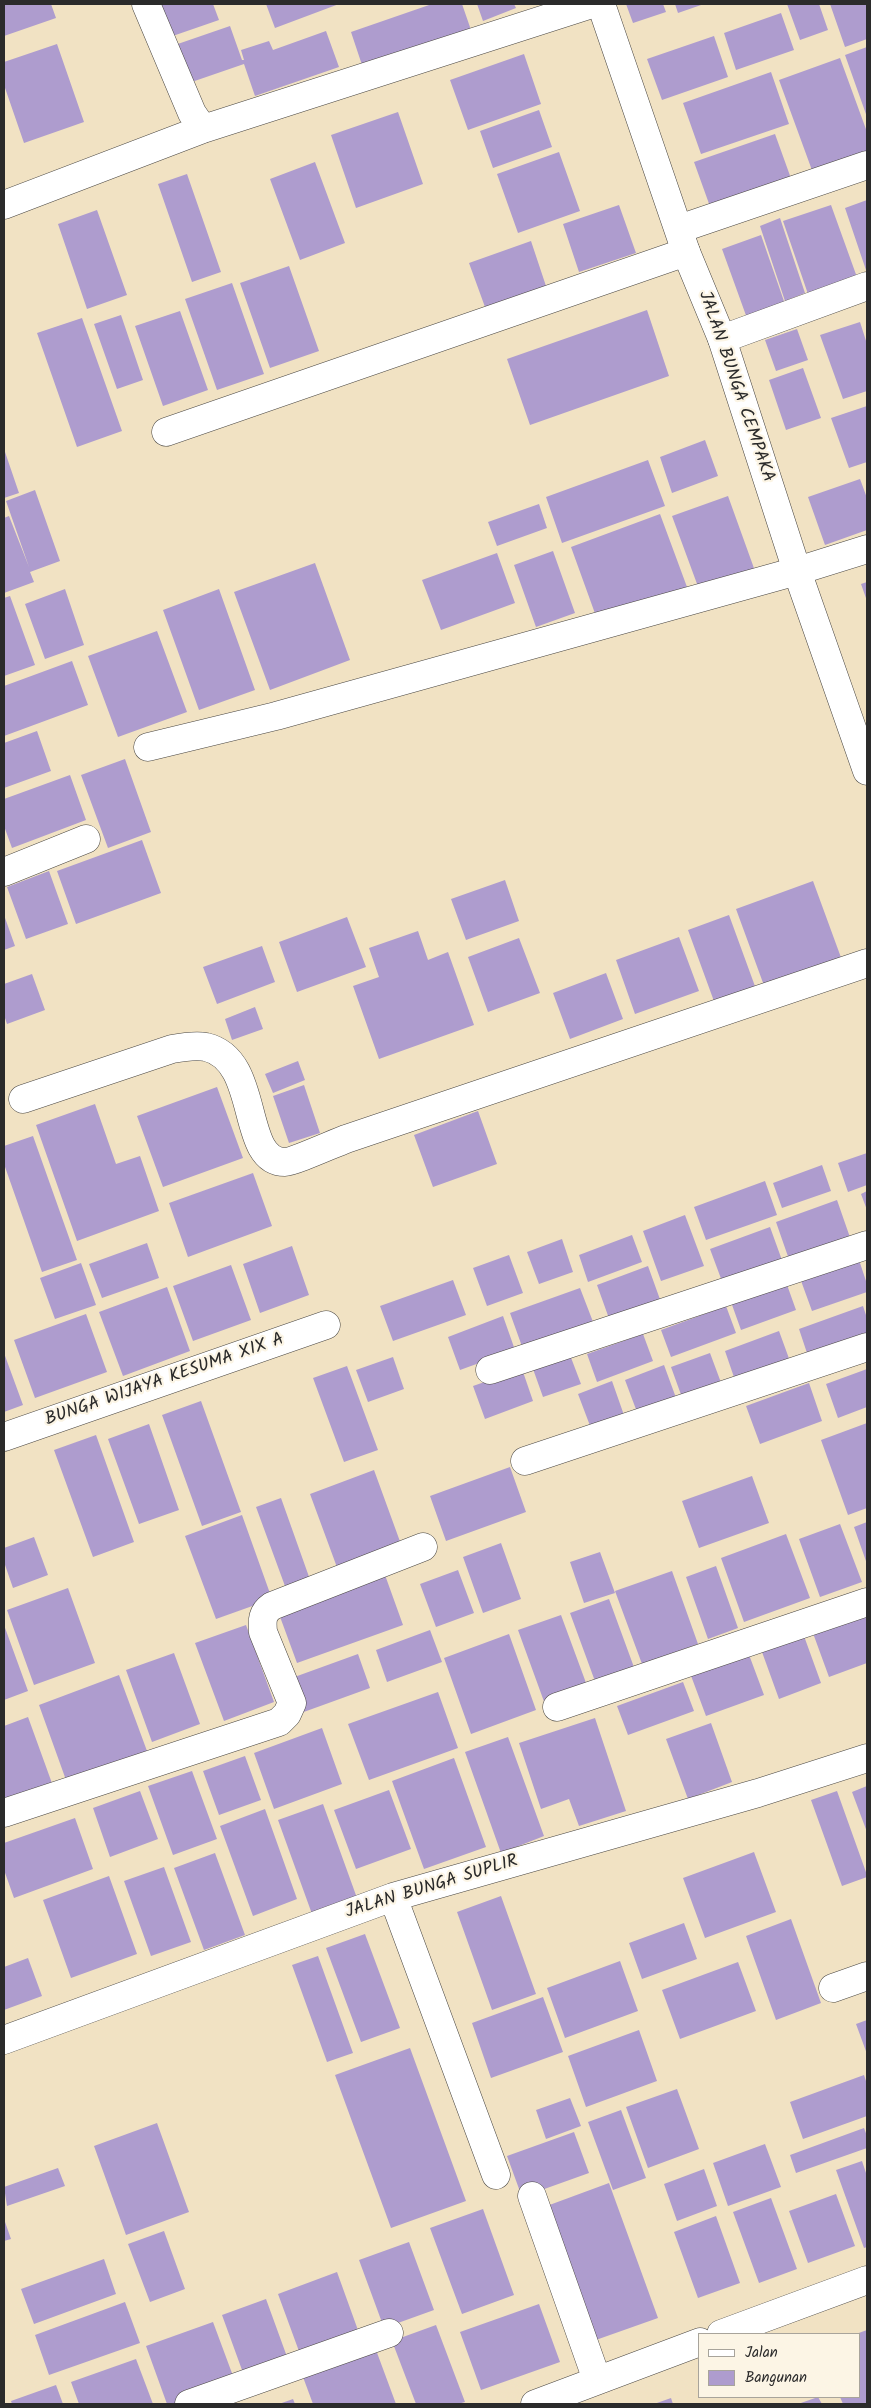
<!DOCTYPE html>
<html>
<head>
<meta charset="utf-8">
<style>
	body { margin:0 }
	#map { position:relative; width:871px; height:2408px; overflow:hidden; background:#f1e2c3; font-family:Kalam,sans-serif }
	canvas { display:block }
	.frame { position:absolute; inset:0; border:5px solid #2b2b2b; pointer-events:none }
	.legend { position:absolute; left:698px; top:2333px; width:162px; height:65px; box-sizing:border-box; background:#fcf5e5; border:1px solid #a8a49b; margin:0; padding:6px 9px; list-style:none; font-size:15px; color:#2b2b2b }
	.legend li { display:flex; align-items:center; gap:10px; height:25px }
	.legend b { width:25px; border:1px solid #a8a49b }
</style>
</head>
<body>
<div id="map">
<canvas width="871" height="2408"></canvas>
<div class="frame"></div>
<ul class="legend">
<li><b style="height:6px;background:#fff"></b>Jalan</li>
<li><b style="height:14px;background:#ae9cce"></b>Bangunan</li>
</ul>
</div>
<script>
const ctx = document.querySelector('canvas').getContext('2d');
ctx.lineJoin = 'round';
function paint(path, color) { ctx.fillStyle = color; ctx.fill(path, 'evenodd'); }
function stroke(path, color, width, dash) { ctx.strokeStyle = color; ctx.lineWidth = width; ctx.lineCap = dash ? 'butt' : 'round'; ctx.setLineDash(dash || []); ctx.stroke(path); }
function write(font, color, halo, rows, align = 'center') {
  ctx.font = font + ' Kalam,sans-serif'; ctx.lineWidth = 4.5; ctx.setLineDash([]); ctx.textBaseline = 'middle'; ctx.strokeStyle = halo; ctx.fillStyle = color; for (const [text, x, y, turn = 0] of rows) {
    ctx.save(); ctx.translate(x, y); ctx.rotate((+turn || 0) * Math.PI / 180); ctx.textAlign = isNaN(turn) ? turn : align; if (halo) ctx.strokeText(text, 0, 0); ctx.fillText(text, 0, 0); ctx.restore();
  }
}
paint(new Path2D(`
	M4 4H51L56 18 4 36Z
	M151 4H213L219 20 164 39Z
	M266 4H339L275 28Z
	M432 4H462L471 30 363 68 351 32Z
	M477 4H514L516 8 483 21Z
	M626 4H663L666 12 633 23Z
	M675 4H704L678 13Z
	M787 4H819L828 30 800 40Z
	M830 4H867V39L845 47Z
	M781 13 794 50 736 70 724 33Z
	M230 26 242 60H244L241 50 269 41 273 50 326 31 339 67 255 96 244 64 183 85 169 47Z
	M714 36 728 77 662 100 647 59Z
	M57 44 84 122 24 143 4 85V62Z
	M867 47V117L845 55Z
	M524 54 541 104 468 130 450 80Z
	M840 58 867 132V154L813 173 779 80Z
	M771 72 789 124 701 154 683 103Z
	M539 110 552 147 493 168 480 131Z
	M398 112 423 184 356 208 331 135Z
	M775 134 793 184 712 212 694 162Z
	M559 152 580 211 518 233 497 174Z
	M315 162 345 243 300 260 270 179Z
	M187 174 221 272 192 282 158 184Z
	M867 200V273L845 208Z
	M619 205 636 253 579 272 563 224Z
	M831 205 858 280 809 297 783 221Z
	M97 210 127 295 87 309 58 224Z
	M780 218 805 293 785 301 760 226Z
	M761 235 786 307 748 321 722 249Z
	M531 241 546 286 485 307 469 263Z
	M289 266 319 351 270 368 240 283Z
	M232 283 264 374 217 390 185 299Z
	M647 310 669 376 530 425 507 359Z
	M180 311 208 390 163 406 135 326Z
	M121 315 143 380 117 389 94 324Z
	M82 318 122 431 77 447 37 333Z
	M860 322 867 344V391L843 399 820 335Z
	M797 329 808 360 776 371 765 340Z
	M803 368 821 418 786 430 769 380Z
	M867 406V462L849 468 831 418Z
	M705 440 718 476 672 493 660 457Z
	M4 449 19 493 4 498Z
	M648 460 665 506 562 543 546 497Z
	M860 479 867 498V530L825 545 808 497Z
	M35 490 60 561 30 572 34 582 4 593V518L9 516 29 567 6 501Z
	M728 496 755 571 700 592 672 516Z
	M539 504 547 528 497 546 488 522Z
	M660 514 687 587 597 619 571 547Z
	M553 551 575 613 536 627 514 565Z
	M497 553 515 603 441 630 422 580Z
	M315 563 350 660 270 690 234 592Z
	M867 582V601L861 584Z
	M65 589 84 645 45 659 25 604Z
	M219 589 255 690 199 710 163 610Z
	M10 596 35 665 4 676V598Z
	M157 631 187 712 118 737 88 656Z
	M72 661 88 705 4 736V686Z
	M37 731 51 771 4 788V743Z
	M125 759 151 832 108 848 81 775Z
	M70 775 86 820 12 848 4 826V799Z
	M142 840 161 893 76 924 57 871Z
	M49 871 68 924 26 939 7 887Z
	M505 880 519 921 466 940 451 899Z
	M813 881 843 963 766 991 736 909Z
	M4 915 15 946 4 950Z
	M729 915 756 989 715 1004 688 930Z
	M347 917 366 967 297 992 279 942Z
	M418 931 428 960 448 952 474 1025 379 1059 353 986 379 977 369 948Z
	M679 937 699 991 635 1014 616 960Z
	M519 938 540 993 488 1012 468 957Z
	M262 946 275 982 217 1004 203 967Z
	M606 973 623 1019 570 1039 553 993Z
	M32 974 45 1010 7 1024 4 1015V984Z
	M255 1007 263 1029 232 1040 225 1019Z
	M298 1061 305 1080 273 1093 265 1074Z
	M304 1085 320 1133 289 1143 273 1096Z
	M217 1087 243 1158 163 1187 137 1116Z
	M95 1104 116 1164 140 1156 159 1211 77 1241 36 1125Z
	M478 1111 497 1164 433 1187 414 1135Z
	M33 1136 77 1260 42 1272 4 1164V1146Z
	M867 1153V1185L848 1192 838 1163Z
	M822 1165 831 1191 782 1208 773 1183Z
	M253 1173 272 1226 188 1257 169 1203Z
	M765 1181 777 1215 706 1240 694 1207Z
	M867 1191V1210L861 1194Z
	M837 1200 853 1246 792 1268 776 1222Z
	M685 1215 704 1266 661 1281 643 1231Z
	M770 1227 783 1263 723 1284 710 1249Z
	M632 1235 642 1262 588 1282 579 1255Z
	M562 1239 573 1272 539 1284 527 1252Z
	M147 1243 159 1278 102 1298 89 1264Z
	M292 1246 309 1295 260 1313 243 1264Z
	M509 1255 523 1293 487 1306 473 1268Z
	M858 1257 867 1284V1292L812 1311 800 1278Z
	M81 1263 96 1305 55 1319 40 1278Z
	M231 1265 251 1320 193 1341 173 1286Z
	M648 1266 662 1305 611 1324 597 1285Z
	M453 1280 466 1315 393 1341 380 1306Z
	M786 1282 796 1310 741 1330 731 1302Z
	M167 1287 190 1351 123 1376 99 1312Z
	M580 1288 595 1327 524 1352 510 1313Z
	M726 1306 736 1333 671 1357 661 1330Z
	M863 1306 867 1318V1341L810 1362 799 1329Z
	M86 1314 107 1372 35 1398 14 1340Z
	M503 1316 515 1350 460 1370 448 1337Z
	M779 1331 791 1364 736 1383 725 1351Z
	M643 1334 653 1361 597 1382 587 1354Z
	M4 1353 23 1405 4 1412Z
	M710 1353 723 1388 684 1403 671 1367Z
	M570 1355 581 1384 543 1397 533 1369Z
	M393 1357 404 1389 368 1402 356 1370Z
	M664 1365 679 1406 640 1420 625 1380Z
	M347 1366 378 1450 344 1462 313 1378Z
	M522 1369 533 1401 485 1419 473 1386Z
	M867 1369V1407L838 1418 826 1384Z
	M612 1381 625 1418 592 1431 578 1394Z
	M809 1383 822 1421 760 1444 746 1406Z
	M201 1401 241 1512 202 1526 162 1415Z
	M867 1423V1508L848 1515 821 1440Z
	M149 1424 179 1510 139 1524 108 1439Z
	M96 1435 134 1542 93 1557 54 1450Z
	M510 1467 526 1512 446 1541 430 1496Z
	M374 1470 402 1547 338 1570 310 1494Z
	M752 1476 769 1523 699 1548 682 1501Z
	M281 1498 313 1588 289 1597 256 1507Z
	M242 1515 272 1599 216 1619 185 1536Z
	M867 1522V1564L854 1527Z
	M840 1524 862 1582 820 1597 799 1539Z
	M786 1534 810 1598 744 1622 721 1558Z
	M34 1537 48 1575 13 1588 4 1562V1548Z
	M501 1543 521 1599 483 1613 463 1557Z
	M600 1552 615 1593 584 1603 570 1562Z
	M716 1566 738 1628 708 1639 686 1577Z
	M458 1570 474 1613 436 1627 420 1584Z
	M672 1571 698 1644 642 1664 615 1591Z
	M385 1575 403 1625 297 1663 279 1614Z
	M68 1588 95 1663 34 1685 7 1610Z
	M609 1599 635 1670 596 1684 570 1613Z
	M867 1604V1663L829 1677 810 1625Z
	M561 1615 589 1691 546 1707 518 1630Z
	M4 1625 28 1691 4 1700Z
	M246 1625 274 1702 224 1721 195 1643Z
	M430 1630 442 1662 387 1682 376 1650Z
	M509 1634 536 1710 471 1734 444 1658Z
	M804 1636 821 1683 779 1699 762 1652Z
	M748 1652 764 1695 706 1716 690 1673Z
	M174 1653 200 1724 152 1742 126 1670Z
	M358 1654 370 1688 301 1713 289 1679Z
	M119 1675 147 1751 66 1780 39 1705Z
	M683 1682 694 1711 628 1735 617 1706Z
	M438 1692 458 1748 369 1780 348 1724Z
	M28 1717 53 1786 4 1804V1726Z
	M595 1718 626 1811 579 1826 569 1799 541 1809 519 1743Z
	M711 1723 732 1782 688 1799 666 1739Z
	M322 1728 342 1784 274 1809 254 1753Z
	M508 1737 544 1836 501 1853 465 1752Z
	M245 1756 261 1800 219 1815 203 1771Z
	M454 1758 486 1847 424 1869 392 1781Z
	M192 1771 217 1839 173 1855 148 1786Z
	M867 1786V1832L852 1792Z
	M389 1790 411 1849 356 1869 334 1810Z
	M140 1791 158 1839 110 1857 93 1808Z
	M837 1791 867 1875V1877L842 1886 811 1800Z
	M323 1804 357 1898 312 1914 278 1820Z
	M265 1809 297 1899 253 1916 220 1826Z
	M75 1818 93 1869 14 1898 4 1870V1843Z
	M754 1852 776 1912 705 1938 683 1878Z
	M215 1853 245 1935 204 1950 174 1868Z
	M164 1867 191 1942 151 1956 124 1881Z
	M109 1876 137 1954 71 1978 43 1900Z
	M501 1896 536 1994 492 2010 457 1912Z
	M791 1919 821 2003 776 2020 746 1936Z
	M684 1923 697 1959 642 1979 629 1943Z
	M365 1934 400 2028 361 2042 326 1948Z
	M318 1956 353 2053 327 2062 292 1965Z
	M28 1958 42 1996 4 2010V1967Z
	M620 1961 638 2011 565 2038 547 1988Z
	M738 1962 756 2011 680 2039 662 1990Z
	M543 1997 563 2052 491 2078 472 2023Z
	M867 2020V2054L856 2024Z
	M639 2030 657 2081 586 2107 568 2056Z
	M410 2048 466 2201 391 2228 335 2075Z
	M864 2075 867 2084V2116L803 2139 790 2102Z
	M677 2089 699 2149 648 2168 626 2107Z
	M570 2098 581 2126 546 2139 536 2110Z
	M621 2110 646 2178 613 2190 588 2122Z
	M157 2123 189 2212 126 2235 94 2146Z
	M864 2128 867 2136V2148L796 2173 790 2155Z
	M574 2132 589 2173 522 2197 507 2156Z
	M765 2144 781 2187 728 2206 713 2163Z
	M862 2161 867 2176V2247L864 2248 836 2170Z
	M58 2168 65 2186 7 2206 4 2187Z
	M704 2169 717 2206 677 2221 664 2184Z
	M609 2183 658 2318 593 2341 544 2207Z
	M836 2194 855 2246 808 2263 789 2211Z
	M771 2198 797 2269 759 2283 733 2212Z
	M483 2209 514 2295 462 2314 430 2228Z
	M716 2216 740 2283 698 2298 674 2232Z
	M4 2219 11 2239 4 2241Z
	M164 2231 185 2289 150 2302 128 2244Z
	M409 2242 434 2310 384 2328 359 2260Z
	M104 2259 116 2294 34 2324 21 2289Z
	M337 2272 359 2333 300 2354 278 2294Z
	M266 2299 290 2365 246 2381 222 2315Z
	M125 2302 140 2343 49 2375 35 2335Z
	M539 2304 560 2362 481 2390 460 2332Z
	M213 2322 236 2384 181 2404H167L146 2346Z
	M436 2325 465 2402 458 2404H416L392 2341Z
	M867 2330V2404H843L840 2397H860V2334H856Z
	M376 2350 396 2404H313L303 2377Z
	M136 2359 153 2404H79L71 2382Z
	M56 2385 63 2404H12L11 2401Z
	M818 2397 822 2404H798Z
	M671 2398 673 2404H654Z
	M293 2399 295 2404H279Z`), '#ae9cce');
const minor = new Path2D(`
	M146 4 192 113 203 129
	M4 205 203 129 592 4
	M679 229 867 165
	M722 339 867 286
	M166 432 686 252
	M148 747 276 716 797 571 867 549
	M4 872 86 839
	M23 1099 172 1049C183 1047 195 1045 206 1047 262 1060 239 1162 285 1162 293 1162 335 1143 346 1139L867 963
	M490 1370 867 1245
	M4 1437 326 1325
	M525 1461 867 1347
	M557 1707 867 1602
	M4 1813 279 1722 287 1714 292 1703 263 1632C262 1620 262 1613 272 1606L423 1547
	M393 1897 496 2175
	M833 1988 867 1976
	M4 2040 393 1897 758 1793 867 1758
	M532 2196 597 2380
	M721 2334 867 2280
	M189 2404 389 2333
	M535 2404 700 2342`);
const tertiary = new Path2D(`
	M601 4 686 252 722 339 797 571 867 771`);
stroke(minor, '#494642', 29);
stroke(tertiary, '#494642', 29);
stroke(minor, '#fff', 28);
stroke(tertiary, '#fff', 28);
write('18px', '#2b2b2b', '#fcf5e5', [
	["JALAN BUNGA CEMPAKA",735,387,71],
	["BUNGA WIJAYA KESUMA XIX A",165,1381,-19],
	["JALAN BUNGA SUPLIR",432,1888,-17]
]);
</script>
</body>
</html>
